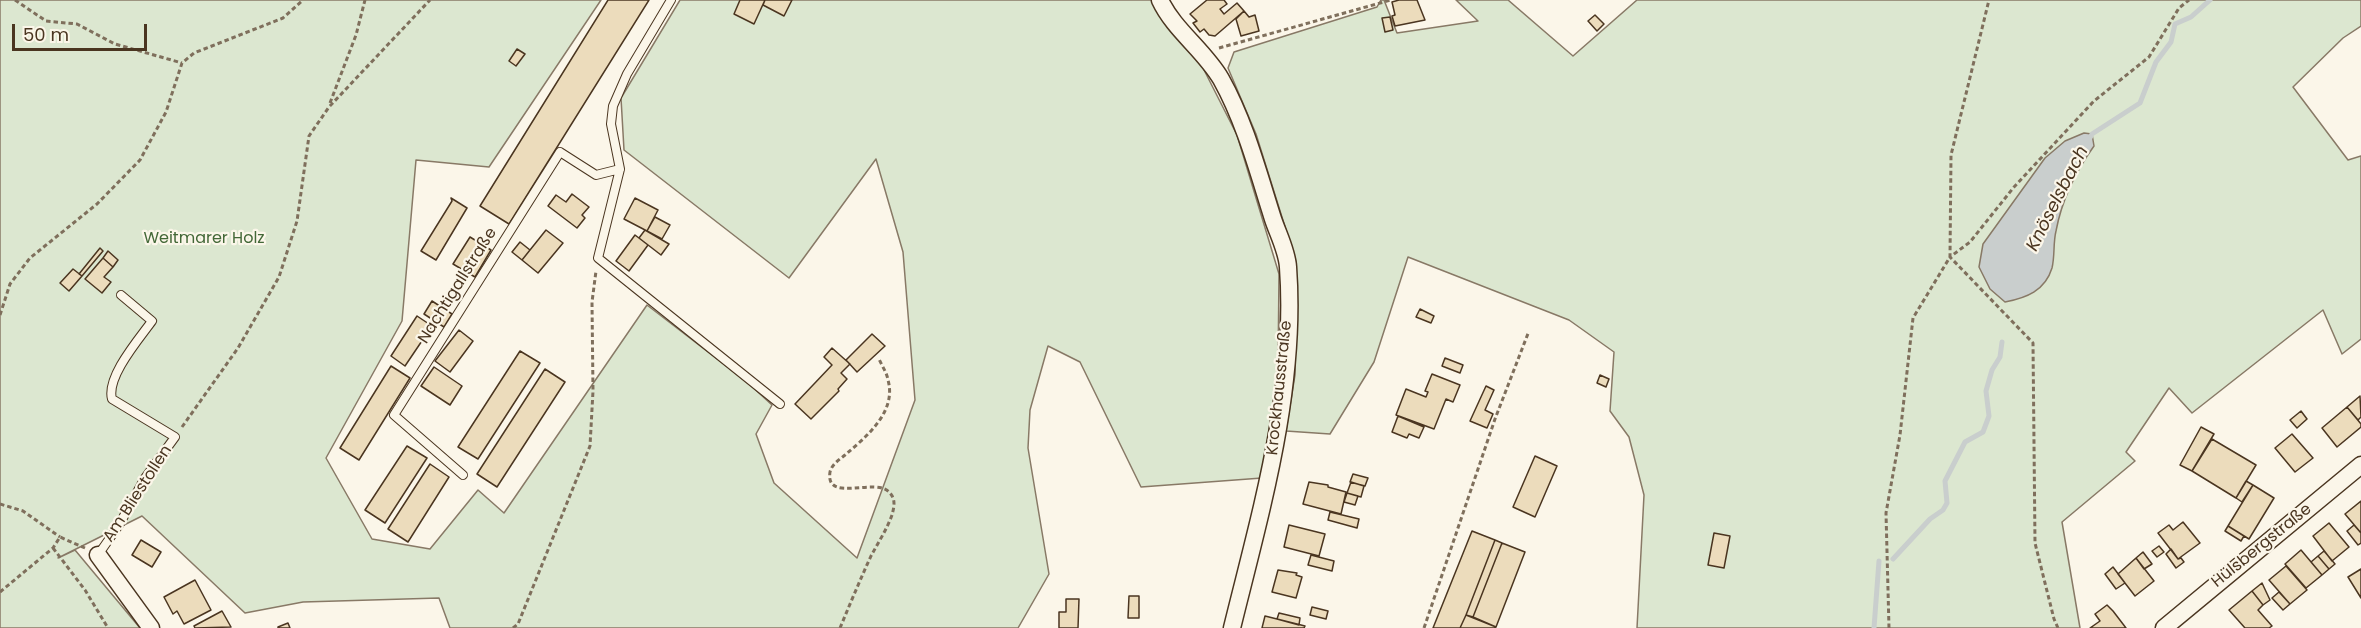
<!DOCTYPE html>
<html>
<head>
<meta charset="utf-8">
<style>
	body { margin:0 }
	#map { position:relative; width:2361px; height:628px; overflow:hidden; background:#fbf6e9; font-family:Poppins,sans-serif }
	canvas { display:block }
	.scale { position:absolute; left:12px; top:24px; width:135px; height:27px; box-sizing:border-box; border:3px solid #4a3520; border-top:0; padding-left:8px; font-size:18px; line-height:21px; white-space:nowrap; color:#4a3520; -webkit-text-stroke:4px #fbf6e9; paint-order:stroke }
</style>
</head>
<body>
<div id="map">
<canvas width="2361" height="628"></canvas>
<div class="scale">50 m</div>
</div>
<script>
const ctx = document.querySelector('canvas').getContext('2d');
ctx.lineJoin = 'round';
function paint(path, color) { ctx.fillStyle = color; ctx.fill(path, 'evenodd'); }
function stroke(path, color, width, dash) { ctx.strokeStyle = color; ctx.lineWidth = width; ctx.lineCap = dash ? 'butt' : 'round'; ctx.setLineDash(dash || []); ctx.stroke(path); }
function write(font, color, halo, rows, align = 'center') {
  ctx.font = font + ' Poppins,sans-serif'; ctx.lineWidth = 4.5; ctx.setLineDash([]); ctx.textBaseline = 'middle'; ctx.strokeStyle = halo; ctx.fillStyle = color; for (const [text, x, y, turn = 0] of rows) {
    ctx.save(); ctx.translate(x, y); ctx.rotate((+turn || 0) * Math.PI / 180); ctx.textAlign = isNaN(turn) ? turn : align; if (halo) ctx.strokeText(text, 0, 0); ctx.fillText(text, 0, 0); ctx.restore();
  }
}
const green = new Path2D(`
	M0 0H601L489 167 416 160 402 321 326 458 372 539 430 549 478 490 504 513 647 305 747 382 772 405 756 434 774 483 857 558 915 400 903 252 876 159 789 278 624 150 621 98 680 0H1154L1200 62 1237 135 1279 274 1278 368 1262 478 1141 487 1080 362 1048 346 1030 410 1028 448 1049 574 1018 628H450L439 598 303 602 245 613 142 516 58 558 75 550 140 628H0Z
	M1381 0H1384L1397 33 1478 21 1456 0H1508L1573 56 1637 0H2361V26L2343 38 2293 87 2348 160 2361 156V339L2342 354 2323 310 2192 413 2169 388 2126 452 2135 461 2062 522 2080 628H1637L1644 495 1629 437 1610 411 1614 352 1569 320 1408 257 1374 362 1330 434 1286 431 1295 375 1296 262 1256 134 1228 68 1234 52 1377 7Z`);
paint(green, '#dce7d0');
stroke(green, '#887966', 1.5);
const water = new Path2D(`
	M2084 133 2092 134 2094 146C2076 171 2062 199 2056 231 2053 243 2055 256 2052 268 2045 291 2026 298 2005 302L1990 289 1979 267 1983 244 2045 158 2065 141Z`);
paint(water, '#c9cecd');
stroke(water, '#887966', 1.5);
stroke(new Path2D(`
	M2089 140 2092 134 2140 103 2156 62 2171 42 2175 24 2191 17 2210 0
	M1893 559 1930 519 1943 510 1947 503 1945 481 1965 442 1983 432 1989 416 1986 391 1992 370 2000 357 2002 342
	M1874 628 1879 561`), '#c9cecd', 5);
const building = new Path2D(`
	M608 0H649L509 224 480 206Z
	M740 0H765L754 24 734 14Z
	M765 0H792L784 16 763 5Z
	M1207 0H1224L1227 4 1220 9 1224 14 1237 3 1244 11 1215 36 1209 35 1204 29 1200 32 1193 23 1197 21 1190 14Z
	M1399 0H1417L1425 20 1395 26 1392 16 1395 15 1392 2Z
	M1244 11 1249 17 1255 15 1259 31 1241 36 1236 19Z
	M1595 15 1604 24 1597 31 1588 21Z
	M1390 17 1393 30 1385 32 1382 18Z
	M517 49 525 54 516 66 509 61Z
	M572 194 589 207 582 215 585 218 577 228 548 206 556 195 566 202Z
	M451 198 467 208 436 260 421 251 452 201Z
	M635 198 658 210 647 231 624 219Z
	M655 217 670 225 662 239 647 231Z
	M546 230 563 243 538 273 522 260Z
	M645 230 669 244 661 255 639 238Z
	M635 235 648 245 629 271 616 261Z
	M470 237 491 250 475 277 453 264Z
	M520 242 530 250 522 260 512 252Z
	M100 248 103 251 82 276 79 274Z
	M108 251 118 260 113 267 103 258Z
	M103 258 113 267 104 277 111 282 102 293 85 279Z
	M73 269 82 276 69 291 60 283Z
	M432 301 452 314 444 327 424 314Z
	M1420 309 1434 316 1431 323 1416 317Z
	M417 316 432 326 405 366 391 356Z
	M459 330 473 341 450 372 435 361Z
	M872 334 885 346 857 372 846 360Z
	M832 348 850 364 841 373 847 379 838 389 839 391 811 419 795 404 832 365 824 357Z
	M520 351 540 363 478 459 458 447Z
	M1445 358 1463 365 1460 373 1442 366Z
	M391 366 410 378 359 460 340 448Z
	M434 367 462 386 450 405 421 386Z
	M545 369 565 382 497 487 477 474Z
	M1432 374 1460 385 1453 402 1446 399 1434 429 1396 415 1406 389 1426 397 1428 392 1425 391Z
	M1600 375 1609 379 1606 387 1597 383Z
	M1486 386 1494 390 1485 410 1493 414 1487 428 1470 421Z
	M2360 396 2361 417 2358 420 2347 407Z
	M2347 407 2361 424V427L2337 447 2322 428Z
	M2301 411 2307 419 2297 428 2290 420Z
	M1398 416 1424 427 1419 438 1409 434 1407 438 1392 432Z
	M2201 427 2214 434 2192 471 2180 465Z
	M2292 434 2313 458 2295 472 2275 448Z
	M2212 439 2256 465 2236 498 2192 471Z
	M407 446 427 458 385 523 365 510Z
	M1535 456 1557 466 1535 517 1513 507Z
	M430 464 449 477 408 542 388 529Z
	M1353 474 1368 478 1365 486 1350 482Z
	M2246 481 2253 485 2242 502 2236 498Z
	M1309 482 1328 485V487L1346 492 1341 514 1303 504Z
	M1351 482 1364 486 1361 497 1347 493Z
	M2253 485 2274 498 2249 539 2228 526Z
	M1347 493 1358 496 1355 505 1344 502Z
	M2361 501V533L2345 514Z
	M1330 512 1359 519 1357 528 1328 520Z
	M2183 522 2200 543 2178 559 2158 533 2169 525 2173 530Z
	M2329 523 2349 547 2332 561 2313 536Z
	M1289 525 1325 534 1319 556 1284 547Z
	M2354 525 2361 533V543L2358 545 2347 531Z
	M2228 526 2244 536 2241 541 2225 531Z
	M1472 531 1495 540 1466 615 1460 628H1433Z
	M1714 533 1730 536 1724 568 1708 565Z
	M141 540 161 552 152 567 132 555Z
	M1495 540 1502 543 1473 617 1466 615Z
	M1502 543 1525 552 1496 627 1473 617Z
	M2159 546 2164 552 2157 557 2152 551Z
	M2171 549 2178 559 2181 558 2184 562 2176 568 2166 554Z
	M2301 550 2322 575 2306 588 2285 564Z
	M2324 551 2335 564 2329 569 2318 556Z
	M2143 552 2152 564 2144 569 2136 558Z
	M1311 555 1334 561 1332 571 1308 565Z
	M2318 556 2329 569 2322 575 2311 562Z
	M2136 558 2154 581 2135 596 2118 574Z
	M2286 566 2307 590 2290 604 2269 580Z
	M2113 567 2125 583 2116 589 2105 574Z
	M2361 569V598L2348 577Z
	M1278 570 1297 573 1296 575 1302 577 1296 598 1272 592Z
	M195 580 211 610 184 624 177 611 173 614 164 597Z
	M2262 583 2270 600 2263 605 2252 591Z
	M2252 591 2263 605 2258 610 2272 626 2269 628H2245L2229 610Z
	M2279 592 2290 604 2283 610 2272 598Z
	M1129 596H1139V618H1128Z
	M1066 599H1079L1078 628H1059V612H1066Z
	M2107 605 2113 611 2126 628H2090L2100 621 2095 614Z
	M1312 607 1328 611 1326 619 1310 615Z
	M222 611 231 627 195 628 194 626Z
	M1279 613 1300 618 1299 625 1277 619Z
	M1466 615 1496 627 1495 628H1460Z
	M1265 616 1305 626 1304 628H1262Z
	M288 623 290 628H278V627Z`);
paint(building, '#ecdcbc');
stroke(building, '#4a3520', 1.5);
const service = new Path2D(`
	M671 0 627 74 613 106 611 124 620 169 598 258 780 404
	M463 475 394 415 560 152 596 175 620 169
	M98 555 119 525 145 478 175 437 112 399C106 377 139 339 152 321L121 295`);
const minor = new Path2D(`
	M1160 0C1174 30 1204 50 1221 79 1245 122 1258 172 1273 219 1278 234 1287 251 1288 267 1297 389 1261 510 1232 628
	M98 555 151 628
	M2164 628 2361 465`);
stroke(service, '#4a3520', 10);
stroke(minor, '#4a3520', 19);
stroke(new Path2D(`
	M15 0 46 21 77 24 115 44 182 63
	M1219 48 1391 0
	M330 103 356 35 365 0
	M0 315 10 284 30 258 97 204 140 160 166 112 182 63 194 53 283 18 303 0
	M182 427 238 348 279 277 297 221 309 136 329 107 430 0
	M0 504 23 511 60 537
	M53 548 85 590 108 628
	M0 592 53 548 60 537 85 548
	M513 628 518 624 590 446 593 391 592 302 596 271
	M840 628C850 604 860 580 871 556 878 543 887 529 892 515 894 507 896 500 890 493 877 476 825 504 830 472 832 464 839 460 845 455 866 437 897 412 888 380 887 373 882 366 879 359
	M1424 628 1495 419 1529 331
	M1889 628 1886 513 1900 435 1913 318 1950 257 1951 155 1989 0
	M2058 628 2054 619 2035 543 2033 343 1950 257 1970 242 2014 187 2094 101 2149 57 2179 8 2189 0`), '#7f6f5c', 3, [4.5, 3]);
stroke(service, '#fbf6e9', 8);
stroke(minor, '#fbf6e9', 16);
write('16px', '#436837', '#fbf6e9', [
	["Weitmarer Holz",204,239]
]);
write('16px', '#4a3520', '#fbf6e9', [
	["Nachtigallstraße",458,286,-58],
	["Krockhausstraße",1280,388,-84],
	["Am Bliestollen",138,494,-57],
	["Hülsbergstraße",2262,546,-39]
]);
write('italic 18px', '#4a3520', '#fbf6e9', [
	["Knöselsbach",2058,199,-63]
]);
</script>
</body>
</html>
